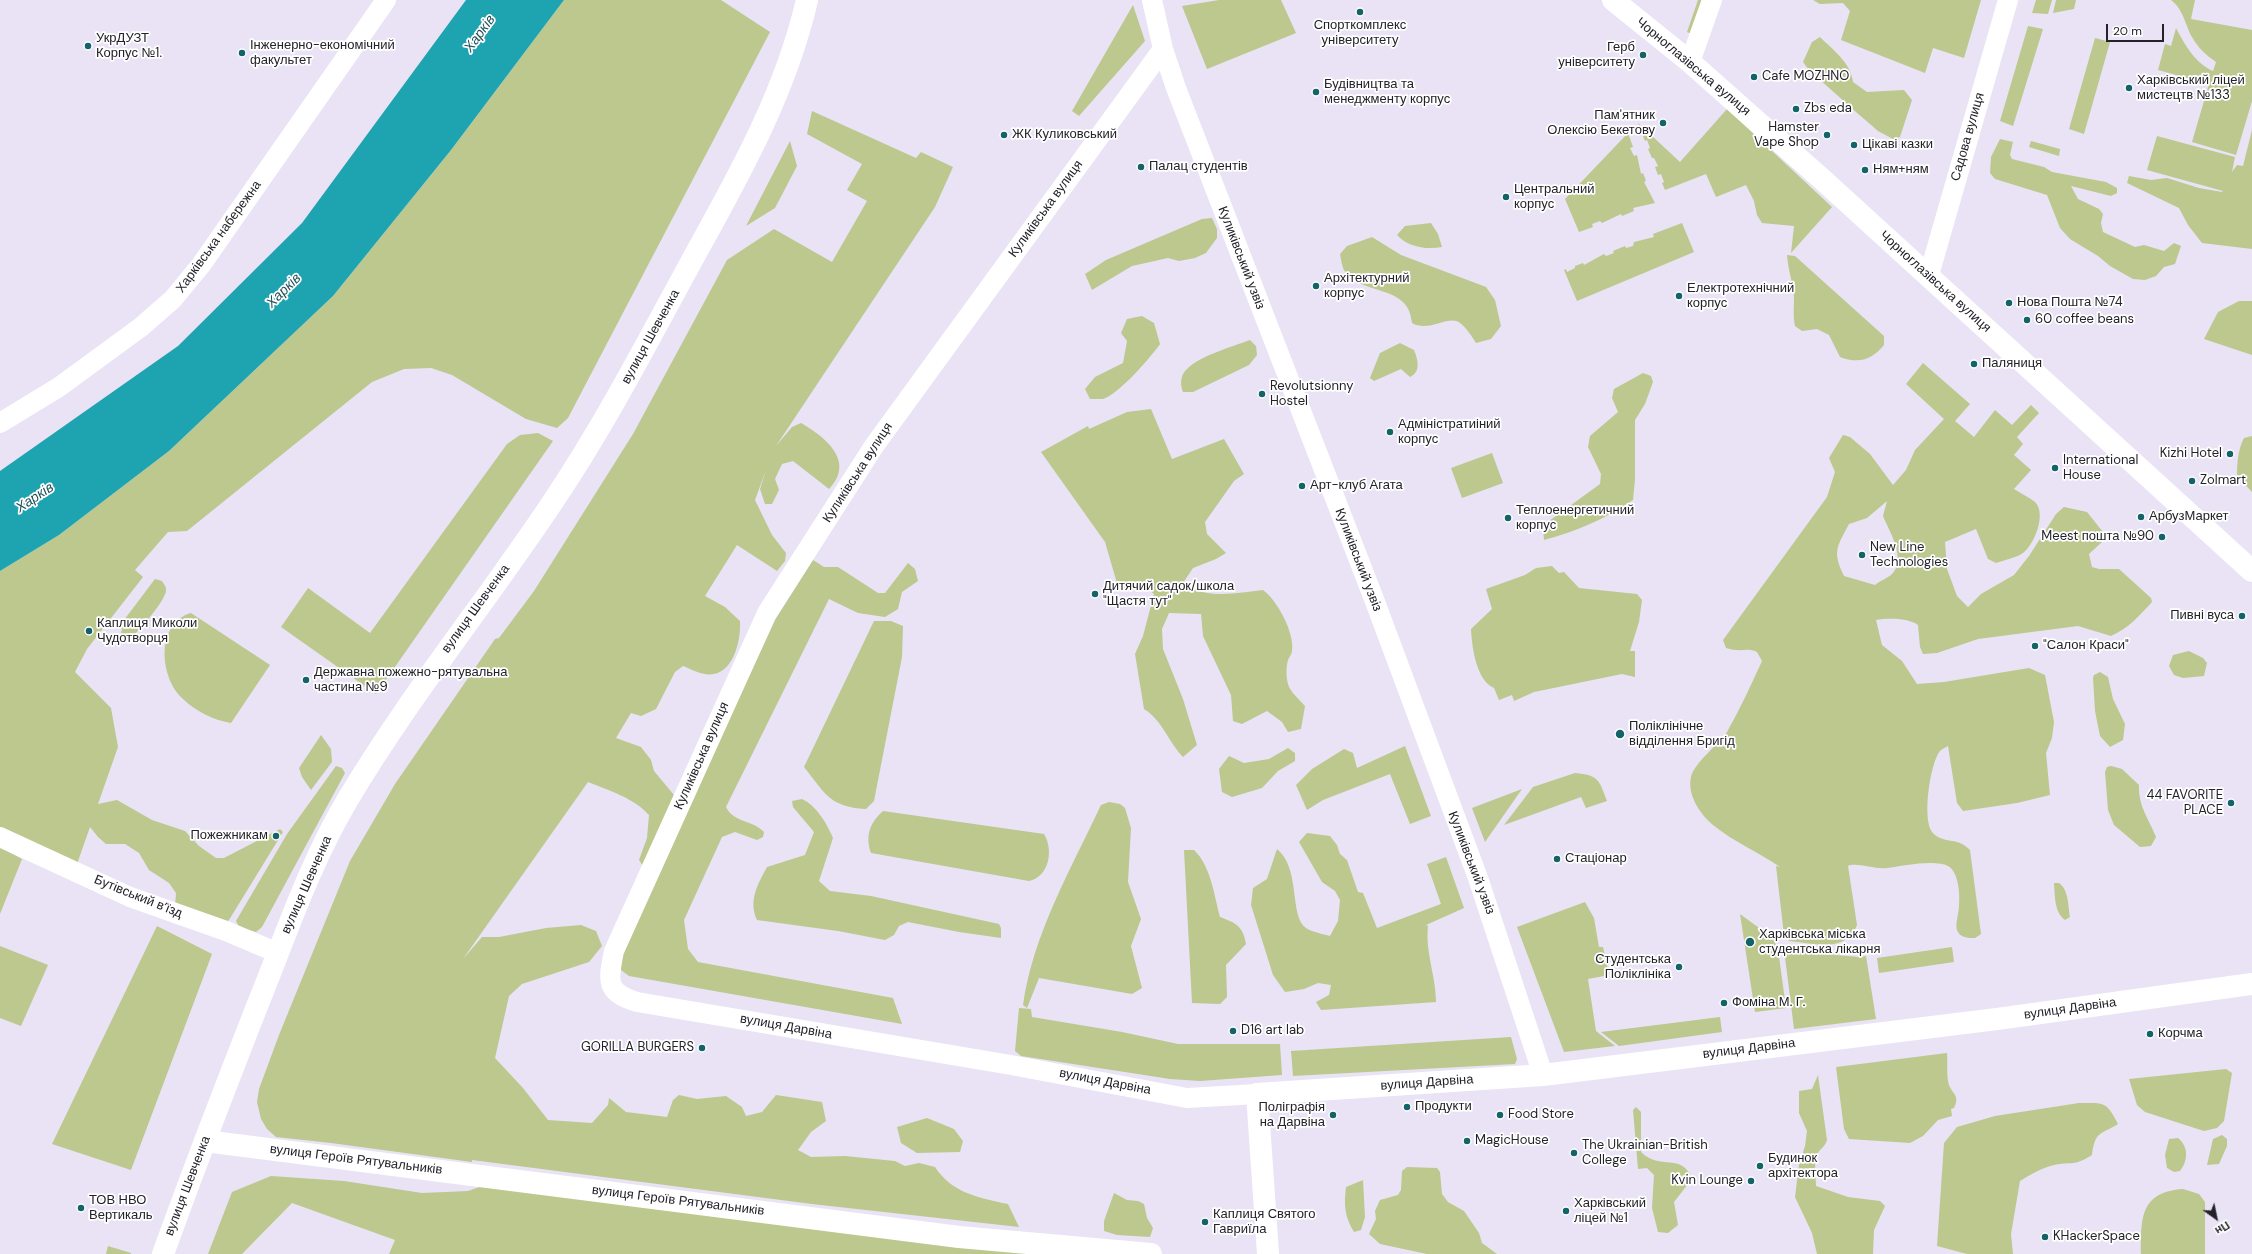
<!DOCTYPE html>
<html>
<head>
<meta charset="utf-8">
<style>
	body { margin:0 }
	#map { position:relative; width:2252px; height:1254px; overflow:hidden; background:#e9e3f5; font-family:"DM Sans",sans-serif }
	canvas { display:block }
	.north { position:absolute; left:2196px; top:1198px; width:40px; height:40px; -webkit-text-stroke:3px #fff; paint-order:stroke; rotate:147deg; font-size:11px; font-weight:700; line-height:16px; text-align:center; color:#242229 }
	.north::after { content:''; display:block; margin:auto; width:14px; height:18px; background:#242229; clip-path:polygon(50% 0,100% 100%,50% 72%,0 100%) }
	.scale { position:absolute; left:2106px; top:24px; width:58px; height:18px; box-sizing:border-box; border:2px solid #242229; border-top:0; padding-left:5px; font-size:12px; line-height:14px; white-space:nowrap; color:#242229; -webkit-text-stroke:3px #fff; paint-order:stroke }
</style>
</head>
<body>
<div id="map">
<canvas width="2252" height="1254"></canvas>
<div class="north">Пн</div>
<div class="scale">20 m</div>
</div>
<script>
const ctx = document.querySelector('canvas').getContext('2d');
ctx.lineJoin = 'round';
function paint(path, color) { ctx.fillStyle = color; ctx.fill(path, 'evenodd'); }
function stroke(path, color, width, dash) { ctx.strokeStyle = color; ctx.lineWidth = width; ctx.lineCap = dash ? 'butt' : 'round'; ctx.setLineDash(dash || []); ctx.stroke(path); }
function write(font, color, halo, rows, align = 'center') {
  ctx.font = font + ' "DM Sans",sans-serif'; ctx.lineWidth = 3.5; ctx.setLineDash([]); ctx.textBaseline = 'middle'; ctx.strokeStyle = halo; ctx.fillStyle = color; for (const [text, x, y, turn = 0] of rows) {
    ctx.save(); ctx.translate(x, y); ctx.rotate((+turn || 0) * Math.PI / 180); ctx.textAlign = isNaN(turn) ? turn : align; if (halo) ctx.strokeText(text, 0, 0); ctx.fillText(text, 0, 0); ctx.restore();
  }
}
paint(new Path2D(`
	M564 0H721L770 32 568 418 557 428 526 419 452 375 431 368 404 369 372 382 187 531 168 532 135 570 143 577 87 649 75 672 111 708 118 747 98 804 117 800 152 820 185 831 199 846 216 858H224L280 829 283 832 229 920 222 926 175 907 176 893 169 883 149 870 139 853 125 844H106L98 837 90 827 77 864 0 828V571L59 535 169 451 333 296 451 150Z
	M1219 0H1281L1296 33 1207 69 1182 6Z
	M1698 0H1706L1695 35 1687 32Z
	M1813 0H1981L1964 58 1933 48 1925 73 1841 40 1850 11 1843 3 1820 4Z
	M2036 0H2052L2048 14 2032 13Z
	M2056 0H2076L2074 9 2053 13Z
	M2171 0H2195L2191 19 2252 30V101L2236 155 2192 142 2209 84 2158 70 2165 44 2171 46 2176 28C2185 45 2195 63 2213 71L2216 62C2206 55 2198 48 2192 37 2185 25 2184 10 2171 0Z
	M1133 5 1145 41 1079 116 1072 111Z
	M2028 26 2043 29 2013 126 2000 121Z
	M1820 37C1833 50 1851 63 1853 82L1867 92 1904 90 1912 100 1900 137 1893 139 1878 131 1856 112 1809 70 1803 62 1812 42Z
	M2095 38 2110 42 2084 134 2069 129Z
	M1727 109 1832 207 1791 253 1794 226 1762 223 1757 215 1754 201 1746 185 1716 197 1706 174 1665 190 1662 183 1664 182 1661 174 1658 175 1655 167 1658 166 1654 158H1652L1648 149 1650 148 1647 140 1645 141 1638 123 1680 162Z
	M812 111 916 158 921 152 953 167 935 207 776 446 792 427 801 423C825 437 856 461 829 489L793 461 782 464 775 479 779 490 772 504H765L760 489 766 470 755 500 772 535 786 553 785 561 777 571 737 545 705 596 725 607 740 621C741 638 735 670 714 674 703 676 693 670 683 666L675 672 656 709 641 716 631 713 616 738 641 747 651 760 654 771 674 795 645 869 639 860 647 838 649 815C634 798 608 790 588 782L463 959 482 937H499L546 928 581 925 596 931 602 946 589 962 522 984 509 996 495 1058 523 1088 548 1120 592 1123 608 1105 609 1098 626 1112 667 1117 673 1100 679 1095 697 1099 726 1096 742 1107 746 1116 762 1112 776 1095 822 1102 826 1121 811 1132 798 1150 811 1157 845 1156 895 1161 905 1166 919 1163 935 1167C952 1193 979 1198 1008 1204L1019 1227 812 1204 472 1160V1162L331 1143 276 1137 267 1129 261 1119 257 1102 259 1089 279 1035 350 861 395 784 495 639 499 638 534 591 633 434 727 260 774 229 832 262 867 201 847 190 862 164 807 134Z
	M2252 130V249L2202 243 2188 225 2179 208 2127 183 2129 176 2151 180 2167 178 2199 188 2222 192 2223 191 2147 170 2157 136 2235 157 2232 172 2237 165 2243 166Z
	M1628 133 1633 147 1630 148 1634 156 1637 155 1641 174 1643 173 1646 181 1644 182 1655 203 1633 208 1634 211 1622 216 1621 214 1602 223 1600 221 1592 224 1593 227 1579 232 1565 199Z
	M2000 139 2013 142 2010 155 2012 159 2044 167 2052 172 2106 182 2117 188V193L2111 196 2071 186 2078 199 2099 209 2103 214 2101 223 2103 232 2135 247 2144 245 2164 251 2174 243 2181 246 2175 264 2164 267 2156 276 2145 280 2133 279 2110 266 2098 256 2070 239 2060 228 2047 195 1995 179 1990 173 1991 157Z
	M790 141 797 166 775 208 746 226Z
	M2031 141 2060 149 2059 156 2029 147Z
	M1212 218 1217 229V238L1206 253 1195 258 1179 261 1168 258 1132 266 1092 290 1085 274 1106 260 1202 219Z
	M1431 223 1438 234 1442 247C1426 250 1408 247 1397 235L1405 226Z
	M1682 223 1694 252 1577 301 1564 270 1566 269 1567 272 1575 268V266L1583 263 1584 265 1604 254 1606 256 1614 253 1613 251 1625 246 1626 248 1633 246 1634 242 1654 237 1653 234Z
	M1372 237 1401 255 1486 287 1495 300 1501 326 1491 339 1476 343C1472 337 1467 328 1460 323 1449 314 1429 333 1412 323 1409 283 1362 297 1344 270 1342 266 1341 259 1340 254L1347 246Z
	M1787 255 1795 256 1884 336V345C1872 360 1858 364 1840 357L1829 335 1817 329 1802 331 1795 326C1793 316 1794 306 1794 297 1793 283 1788 270 1787 255Z
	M2239 301H2252V355L2204 339 2218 312Z
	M1142 316 1154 323 1160 344C1151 357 1118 395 1103 399 1099 399 1094 399 1090 399L1085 389 1095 377 1123 363 1127 341 1121 333 1127 319Z
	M1250 340 1256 346 1257 355 1249 365 1193 392H1183C1180 385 1180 375 1187 369 1201 355 1232 347 1250 340Z
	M1400 343 1414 350C1418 360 1421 372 1410 377L1401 369 1374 381 1370 378 1380 353Z
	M1923 363 1970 404 1955 421 1974 437 1995 410 2012 425 2031 405 2039 413 2017 437 2023 444 2014 455 2031 470 2014 489C2020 493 2029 497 2035 502 2047 514 2034 545 2023 553 2016 558 2004 560 1996 563L1988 559 1976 529 1945 542 1947 569 1957 596 1968 607 1981 594 2014 575 2029 556 2056 514 2064 507 2087 512 2103 532 2102 542 2089 554 2092 567 2099 569H2119L2151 598 2152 602C2139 616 2129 628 2111 636L2078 626 1978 639 1937 653 1923 654 1920 647 1918 625C1908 618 1888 618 1876 620L1882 645 1902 661 1917 684 1944 682 2029 668 2045 675 2054 722 2052 738 2046 753 2050 795 2017 803 1963 811 1957 803 1948 746C1946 747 1942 749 1940 751 1930 763 1922 819 1932 832 1943 845 1957 836 1970 850L1981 934 1975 938C1968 938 1960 938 1957 930 1955 924 1959 913 1959 906 1960 895 1959 872 1948 866 1935 859 1902 866 1887 868 1876 870 1856 862 1848 866L1857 925C1846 954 1813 943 1789 941L1784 935 1776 866 1780 867C1758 852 1734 842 1713 825 1700 814 1687 795 1691 777 1694 763 1718 745 1727 732 1740 709 1751 685 1762 661L1757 652C1746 647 1741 653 1726 648L1723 640 1827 497 1835 472 1829 458 1843 435 1850 437 1870 454 1893 485 1906 470 1915 450 1944 419 1906 384ZM1887 501 1883 516C1889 531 1908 560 1891 575 1887 578 1880 581 1875 585L1844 576C1832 551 1837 547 1849 524L1867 518Z
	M1643 373 1651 376 1653 382 1645 404 1635 420V479L1633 500C1605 519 1577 531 1544 540L1543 529 1545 524 1600 484 1601 474 1588 447 1590 436 1618 412 1612 398 1614 389Z
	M1151 409 1172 459 1224 439 1244 474 1234 481 1205 522 1207 534 1226 553 1216 559 1193 568 1183 583C1205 600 1237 593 1263 590 1277 600 1295 633 1292 651 1292 654 1289 657 1288 660 1286 667 1286 677 1288 684 1290 692 1300 700 1305 706L1301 729 1288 732 1282 722 1267 711 1242 724 1233 721 1231 695 1203 636 1201 614 1169 613 1162 629 1163 649 1183 699 1197 745 1183 757C1167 740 1163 721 1144 709L1135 654 1143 636 1154 594 1141 583 1119 590 1105 542 1041 452 1088 426 1089 429 1127 412Z
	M538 433 553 441 376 694 281 627 308 588 370 633 507 444 520 435Z
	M2252 436V492L2237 476C2237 463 2238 449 2244 438Z
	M1492 453 1503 483 1462 498 1451 468Z
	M813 560 824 567H838L878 593H885L908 563 915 569 918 581 902 592 898 609 885 617 858 613 829 599 726 807C734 823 753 820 764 832L763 837 757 840 735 832 722 837 684 920 688 949 698 962 893 998 902 1024 629 976 621 970 617 961 775 620Z
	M1552 566 1559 573 1564 572 1579 588 1637 594 1642 600 1639 622 1630 651H1635V677L1622 674 1534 692 1514 701 1512 695 1499 700 1494 688C1476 680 1472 647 1471 629L1492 609 1486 589 1525 575 1536 568Z
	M155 579 162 581C163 583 166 586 166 589 168 598 138 632 130 639H124L121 633 124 620Z
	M191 613 270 665 231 723C213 720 195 711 182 698 159 676 156 623 191 613Z
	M874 621H891L903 626 902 657 874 801 866 809C829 807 825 793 804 767Z
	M2189 651 2203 658 2207 663 2204 676 2183 678 2174 675 2169 666 2173 655Z
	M2100 672 2108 677 2113 699 2125 724 2123 740 2110 747 2100 736 2095 711 2093 678 2094 675Z
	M321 735 331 749 332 762 311 790 302 777 299 768Z
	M1405 746 1431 816 1410 824 1390 774 1323 800 1307 810 1296 785 1312 769 1344 749 1353 753 1357 768Z
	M1288 748 1295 753V761L1278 771 1262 788 1232 797 1222 792 1219 769 1229 756 1244 763 1269 759Z
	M336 766 342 768 345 773 262 927 256 932 239 927 236 921 287 834Z
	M2111 766 2122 769 2139 785C2138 806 2149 819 2156 837L2151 846 2140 847 2114 825 2108 810 2105 772 2107 767Z
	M1575 773C1599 775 1599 780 1607 801L1586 808 1581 797 1504 825 1533 787Z
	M1522 789 1485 842 1472 808Z
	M802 799C817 806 827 824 833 838L819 881 830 891 871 896 999 924 1001 928V938L959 932 908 922 899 926 894 935 885 940 838 931 757 920C748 900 758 884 767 867L805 855 814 832 793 807 792 801Z
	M1109 802 1120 804 1125 808 1131 828 1128 882 1141 919 1131 946 1142 988 1132 994 1039 978 1027 1008 1023 1005C1033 934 1071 869 1101 805Z
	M883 811 1044 834C1054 850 1049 877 1029 881L871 853C865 835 870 823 883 811Z
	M1307 833 1330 836 1337 845 1340 854 1347 860 1358 892 1363 893 1377 928 1441 904 1427 864 1446 857 1464 908 1426 925 1428 926C1425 952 1436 976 1436 1002L1321 1010 1316 1002 1329 995 1331 985 1318 983 1304 989 1285 992 1273 975 1251 905 1253 888 1267 879 1277 849C1301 868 1289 917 1306 928 1312 932 1323 934 1330 936L1338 921 1340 900 1335 891 1322 882 1299 842Z
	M0 847 22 859 0 914Z
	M1184 850H1194C1211 866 1214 895 1220 917 1236 923 1243 926 1246 944L1226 965 1227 997 1220 1004 1192 1003Z
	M2054 883H2059C2069 890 2068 906 2070 917L2065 920C2054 912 2055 895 2054 883Z
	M1585 902 1594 918 1599 947H1603L1609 975 1588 979 1596 1031 1615 1046 1564 1052 1517 927Z
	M1740 914 1766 933 1774 941 1778 949 1786 1008 1755 1012Z
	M157 926 212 954 131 1170 52 1144Z
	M0 946 48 965 21 1026 0 1018Z
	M1952 947 1954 962 1879 973 1877 958Z
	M1793 951 1859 957 1866 956 1876 1019 1794 1029 1785 957 1788 952Z
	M1019 1008 1031 1009 1032 1017 1122 1032 1178 1044H1280L1282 1075 1200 1081 1170 1079 1021 1056 1015 1051Z
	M1720 1017 1722 1032 1619 1046 1601 1032Z
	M1511 1037 1517 1059 1515 1064 1293 1076 1291 1051Z
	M1947 1053C1948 1062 1946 1077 1949 1085 1953 1095 1960 1095 1954 1108L1951 1109 1952 1116 1938 1120 1923 1136 1910 1143 1849 1139 1844 1129 1836 1067Z
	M2226 1069 2232 1073 2224 1121 2217 1128 2204 1131 2145 1112 2137 1105 2129 1079Z
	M1818 1075 1827 1140C1825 1147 1821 1148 1818 1153 1813 1162 1816 1176 1816 1186L1848 1197 1880 1201 1885 1206 1874 1230 1873 1254H1817L1812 1233 1795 1197 1799 1165 1805 1146 1807 1131 1799 1113V1091L1812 1089Z
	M2079 1103C2105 1103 2106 1101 2118 1124 2100 1135 2095 1131 2092 1155 2073 1167 2073 1161 2054 1165 2042 1168 2031 1174 2020 1181L2011 1234 2013 1254H1967L1937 1246 1944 1143 1957 1127 1995 1116Z
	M1636 1107 1641 1112V1152C1660 1171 1682 1152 1692 1179L1674 1202 1678 1225 1668 1233 1658 1232 1652 1208 1654 1175 1647 1168 1638 1169 1633 1110Z
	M927 1118 954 1129 963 1141 960 1152 917 1153 901 1143 897 1127Z
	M2222 1135 2227 1139V1146L2219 1164 2207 1165 2213 1139Z
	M2178 1138C2189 1147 2188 1161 2180 1171L2174 1172 2167 1168 2165 1155 2169 1139Z
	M1407 1167 1437 1168 1440 1172 1442 1194 1448 1202 1464 1211 1479 1233 1482 1243 1497 1254H1427L1380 1244 1369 1234 1376 1219 1375 1211 1380 1200 1398 1195 1401 1190 1402 1171Z
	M271 1176 344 1181 422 1193 468 1191 502 1179 1112 1254H389L395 1240 292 1203 242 1254H208L232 1192Z
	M1363 1180 1365 1217 1361 1230 1354 1232C1344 1216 1344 1204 1346 1187Z
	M2183 1189 2199 1194 2205 1202V1254H2141C2141 1218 2140 1192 2183 1189Z
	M1114 1193 1127 1200 1138 1201 1144 1204 1147 1218 1153 1228 1150 1237 1117 1235 1104 1231V1221Z
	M108 1246 131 1253V1254H106Z`), '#bcc88e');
paint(new Path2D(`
	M466 0H564L451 150 333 296 169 451 59 535 0 571V471L178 346 302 223Z`), '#1ea4b0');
stroke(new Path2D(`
	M1152 0 1163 49 1176 88 1374 599 1478 878 1543 1075
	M1163 49 874 446 767 613 614 951C608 981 605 992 637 1002L1011 1065 1187 1098 1257 1094
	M1690 62 1712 0
	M1929 275 2008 0
	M0 423 59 387 141 327 173 299 201 265 386 0
	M0 837 130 897 226 931 278 953`), '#fff', 20);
stroke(new Path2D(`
	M1613 0 1690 62 1823 180 2252 571
	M205 1141 959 1237 1151 1254
	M1268 1254 1257 1094 1543 1075 1997 1019 2252 984`), '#fff', 22);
stroke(new Path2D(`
	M163 1254C196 1163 231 1072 267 981 291 920 314 856 348 799 410 695 487 601 554 500 607 421 650 337 696 253 741 172 786 91 807 0`), '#fff', 22);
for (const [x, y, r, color] of [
	[1360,12,4,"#136368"],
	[88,46,4,"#136368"],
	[242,53,4,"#136368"],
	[1643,55,4,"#136368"],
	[1754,77,4,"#136368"],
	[2129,88,4,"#136368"],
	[1316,92,4,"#136368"],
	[1796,109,4,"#136368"],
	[1663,123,4,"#136368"],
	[1004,135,4,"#136368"],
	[1827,135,4,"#136368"],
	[1854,145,4,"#136368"],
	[1141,167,4,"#136368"],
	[1865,170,4,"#136368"],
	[1506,197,4,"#136368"],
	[1316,286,4,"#136368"],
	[1679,296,4,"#136368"],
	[2009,303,4,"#136368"],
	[2027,320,4,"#136368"],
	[1974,364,4,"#136368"],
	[1262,394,4,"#136368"],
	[1390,432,4,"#136368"],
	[2230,454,4,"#136368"],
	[2055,468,4,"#136368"],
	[2192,481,4,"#136368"],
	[1302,486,4,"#136368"],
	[2141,517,4,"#136368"],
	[1508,518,4,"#136368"],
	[2162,537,4,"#136368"],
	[1862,555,4,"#136368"],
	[1095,594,4,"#136368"],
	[2242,616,4,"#136368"],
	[89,631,4,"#136368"],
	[2035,646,4,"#136368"],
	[306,680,4,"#136368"],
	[1620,734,5,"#136368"],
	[2231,803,4,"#136368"],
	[276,836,4,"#136368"],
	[1557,859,4,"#136368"],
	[1750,942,5,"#136368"],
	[1679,967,4,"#136368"],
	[1724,1003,4,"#136368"],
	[1233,1031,4,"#136368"],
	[2150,1034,4,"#136368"],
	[702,1048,4,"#136368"],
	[1407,1107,4,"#136368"],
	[1333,1115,4,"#136368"],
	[1500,1115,4,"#136368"],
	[1467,1141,4,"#136368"],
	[1574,1153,4,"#136368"],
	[1760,1166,4,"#136368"],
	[1751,1181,4,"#136368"],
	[81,1208,4,"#136368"],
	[1566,1211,4,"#136368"],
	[1205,1222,4,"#136368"],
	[2045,1237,4,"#136368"]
]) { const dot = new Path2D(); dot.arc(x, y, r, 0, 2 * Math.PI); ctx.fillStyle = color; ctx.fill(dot); stroke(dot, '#fff', 1.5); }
write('13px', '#242229', '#fff', [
	["Спорткомплекс",1360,26,"center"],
	["університету",1360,41,"center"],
	["УкрДУЗТ",96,39],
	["Корпус №1.",96,54],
	["Інженерно-економічний",250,46],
	["факультет",250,61],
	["Герб",1635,48,"right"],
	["університету",1635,63,"right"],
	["Cafe MOZHNO",1762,77],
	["Харківський ліцей",2137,81],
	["мистецтв №133",2137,96],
	["Будівництва та",1324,85],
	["менеджменту корпус",1324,100],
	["Zbs eda",1804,109],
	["Пам'ятник",1655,116,"right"],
	["Олексію Бекетову",1655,131,"right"],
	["Hamster",1819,128,"right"],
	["Vape Shop",1819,143,"right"],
	["ЖК Куликовський",1012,135],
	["Цікаві казки",1862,145],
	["Палац студентів",1149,167],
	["Ням+ням",1873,170],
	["Центральний",1514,190],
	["корпус",1514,205],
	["Архітектурний",1324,279],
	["корпус",1324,294],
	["Електротехнічний",1687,289],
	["корпус",1687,304],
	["Нова Пошта №74",2017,303],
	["60 coffee beans",2035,320],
	["Паляниця",1982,364],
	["Revolutsionny",1270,387],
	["Hostel",1270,402],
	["Адміністратиіний",1398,425],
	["корпус",1398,440],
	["Kizhi Hotel",2222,454,"right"],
	["International",2063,461],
	["House",2063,476],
	["Zolmart",2200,481],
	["Арт-клуб Агата",1310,486],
	["Теплоенергетичний",1516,511],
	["корпус",1516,526],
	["АрбузМаркет",2149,517],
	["Meest пошта №90",2154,537,"right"],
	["New Line",1870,548],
	["Technologies",1870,563],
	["Дитячий садок/школа",1103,587],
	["\"Щастя тут\"",1103,602],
	["Пивні вуса",2234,616,"right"],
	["Каплиця Миколи",97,624],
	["Чудотворця",97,639],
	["\"Салон Краси\"",2043,646],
	["Державна пожежно-рятувальна",314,673],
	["частина №9",314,688],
	["Поліклінічне",1629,727],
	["відділення Бригід",1629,742],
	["44 FAVORITE",2223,796,"right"],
	["PLACE",2223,811,"right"],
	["Пожежникам",268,836,"right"],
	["Стаціонар",1565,859],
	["Харківська міська",1759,935],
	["студентська лікарня",1759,950],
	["Студентська",1671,960,"right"],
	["Поліклініка",1671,975,"right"],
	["Фоміна М. Г.",1732,1003],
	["D16 art lab",1241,1031],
	["Корчма",2158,1034],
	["GORILLA BURGERS",694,1048,"right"],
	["Продукти",1415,1107],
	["Поліграфія",1325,1108,"right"],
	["на Дарвіна",1325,1123,"right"],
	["Food Store",1508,1115],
	["MagicHouse",1475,1141],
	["The Ukrainian-British",1582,1146],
	["College",1582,1161],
	["Будинок",1768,1159],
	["архітектора",1768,1174],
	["Kvin Lounge",1743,1181,"right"],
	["ТОВ НВО",89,1201],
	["Вертикаль",89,1216],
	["Харківський",1574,1204],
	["ліцей №1",1574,1219],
	["Каплиця Святого",1213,1215],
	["Гавриїла",1213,1230],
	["KHackerSpace",2053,1237]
], 'left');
write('13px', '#242229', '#fff', [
	["Чорноглазівська вулиця",1693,67,40],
	["Садова вулиця",1968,137,-74],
	["Куликівська вулиця",1046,209,-54],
	["Харківська набережна",219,237,-54],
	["Куликівський узвіз",1241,258,69],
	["Чорноглазівська вулиця",1935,282,42],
	["вулиця Шевченка",651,337,-61],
	["Куликівська вулиця",858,473,-57],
	["Куликівський узвіз",1358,560,69],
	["вулиця Шевченка",476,609,-54],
	["Куликівська вулиця",702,756,-66],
	["Куликівський узвіз",1471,863,69],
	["вулиця Шевченка",307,885,-66],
	["Бутівський в’їзд",138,897,22],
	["вулиця Дарвіна",2070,1009,-8],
	["вулиця Дарвіна",786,1027,10],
	["вулиця Дарвіна",1749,1049,-7],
	["вулиця Дарвіна",1105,1082,11],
	["вулиця Дарвіна",1427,1083,-4],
	["вулиця Героїв Рятувальників",356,1160,7],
	["вулиця Шевченка",188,1186,-69],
	["вулиця Героїв Рятувальників",678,1201,7]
]);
write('italic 14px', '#1e5157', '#fff', [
	["Харків",480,34,-54],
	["Харків",284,291,-45],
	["Харків",35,498,-34]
]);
</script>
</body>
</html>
